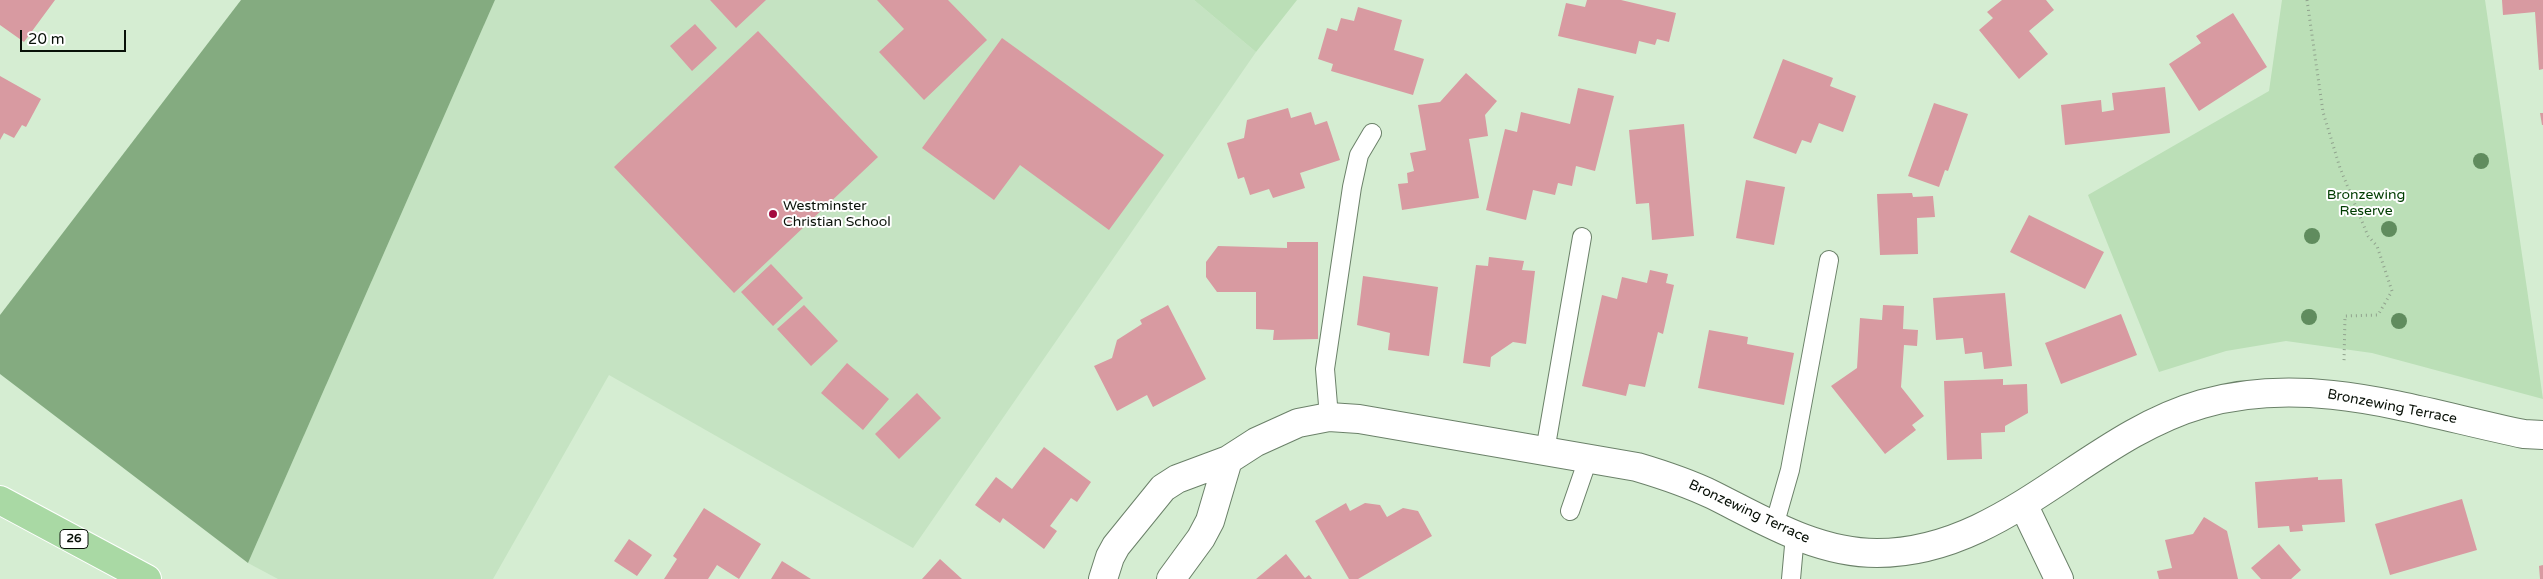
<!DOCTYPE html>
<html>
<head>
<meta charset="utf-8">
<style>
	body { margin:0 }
	#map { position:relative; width:2543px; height:579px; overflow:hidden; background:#d5edd2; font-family:"Varela Round",sans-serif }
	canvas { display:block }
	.scale { position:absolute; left:20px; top:30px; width:106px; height:22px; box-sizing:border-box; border:2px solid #091108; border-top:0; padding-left:6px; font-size:15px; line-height:18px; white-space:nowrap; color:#091108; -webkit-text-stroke:4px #fff; paint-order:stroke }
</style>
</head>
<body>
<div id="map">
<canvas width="2543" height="579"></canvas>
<div class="scale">20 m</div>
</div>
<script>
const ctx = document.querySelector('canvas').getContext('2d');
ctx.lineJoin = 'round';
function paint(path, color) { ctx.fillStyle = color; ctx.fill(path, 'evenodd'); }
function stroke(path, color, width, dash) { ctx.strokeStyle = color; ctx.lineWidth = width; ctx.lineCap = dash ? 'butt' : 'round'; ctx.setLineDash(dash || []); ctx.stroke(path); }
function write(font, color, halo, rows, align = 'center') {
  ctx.font = font + ' "Varela Round",sans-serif'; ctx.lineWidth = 4; ctx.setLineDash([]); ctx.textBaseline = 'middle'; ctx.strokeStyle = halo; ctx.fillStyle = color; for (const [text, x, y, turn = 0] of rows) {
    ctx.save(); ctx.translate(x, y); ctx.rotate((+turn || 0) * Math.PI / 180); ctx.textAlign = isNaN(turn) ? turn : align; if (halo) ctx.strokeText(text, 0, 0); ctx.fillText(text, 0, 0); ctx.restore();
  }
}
paint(new Path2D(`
	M495 0H1194L1256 52 913 548 609 375 493 579H278L248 563Z`), '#c5e3c2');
paint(new Path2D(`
	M1194 0H1297L1256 52Z
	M2282 0H2485L2543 399 2372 353 2286 341 2226 351 2159 372 2088 195 2269 91Z`), '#bbdfb7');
paint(new Path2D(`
	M241 0H495L248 563 0 374V315Z`), '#84ab80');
paint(new Path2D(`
	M0 0H55L24 42 0 25Z
	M710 0H766L736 28Z
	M877 0H948L987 40 924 100 879 52 904 29Z
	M1587 0H1621L1676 13 1669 42 1657 39 1655 45 1639 41 1636 54 1558 36 1566 3 1585 7Z
	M2002 0H2046L2054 10 2029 31 2048 54 2019 79 1979 30 1993 18 1987 12Z
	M2502 0H2543V69L2539 70 2535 12 2503 15Z
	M1358 7 1402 20 1394 50 1424 59 1413 95 1331 71 1333 64 1318 59 1327 28 1337 31 1341 18 1354 21Z
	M2233 13 2267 67 2199 111 2169 64 2201 43 2196 36Z
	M695 24 717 48 692 71 670 46Z
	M758 31 878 157 734 293 614 167Z
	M1002 38 1164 155 1109 230 1020 165 994 200 922 148Z
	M1783 59 1833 78 1830 86 1856 96 1843 132 1819 123 1811 143 1802 140 1796 154 1753 138Z
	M1466 73 1497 101 1485 115 1488 136 1469 139 1479 198 1402 210 1398 184 1408 183 1407 173 1414 171 1410 153 1426 150 1418 105 1440 102Z
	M0 76 41 99 26 127 22 125 14 138 4 133 0 140Z
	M2165 87 2170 133 2065 145 2061 105 2101 100 2102 112 2114 110 2112 93Z
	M1578 88 1614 96 1595 171 1576 166 1572 186 1558 183 1555 195 1533 190 1526 220 1486 210 1505 129 1517 132 1521 112 1570 124Z
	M1934 103 1968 114 1948 171 1945 170 1939 187 1908 176Z
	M1288 108 1291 118 1311 112 1315 125 1327 121 1340 160 1300 173 1305 188 1273 198 1269 189 1250 195 1244 177 1238 179 1227 143 1244 138 1247 120Z
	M2540 113H2543V125H2542Z
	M1684 124 1694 236 1652 240 1649 203 1636 204 1629 130Z
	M1746 180 1785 187 1774 245 1736 238Z
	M1912 193 1913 197 1933 196 1935 217 1917 218 1918 254 1880 255 1877 194Z
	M2029 215 2104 252 2085 289 2010 252Z
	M1287 242H1318V339L1273 340 1274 330 1256 329V292H1217L1206 277V262L1218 246 1287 248Z
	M1489 257 1524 261 1522 270 1535 271 1526 344 1513 342 1491 357 1490 367 1463 363 1476 265 1488 266Z
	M771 264 803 298 773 326 741 292Z
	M1650 270 1668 274 1666 283 1674 285 1663 334 1658 332 1645 387 1629 384 1626 396 1582 386 1602 295 1617 299 1622 277 1647 283Z
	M1363 276 1438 287 1429 356 1388 350 1390 333 1357 325Z
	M2005 293 2012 366 1984 369 1982 352 1965 354 1963 338 1936 340 1933 298Z
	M804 305 838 341 811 366 777 329Z
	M1168 305 1206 379 1153 407 1147 395 1117 411 1094 366 1112 358 1117 340 1142 324 1140 320Z
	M1883 305 1904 306 1903 329 1918 330 1917 346 1904 345 1901 387 1924 416 1912 425 1916 430 1885 454 1831 386 1857 368 1860 318 1882 320Z
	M2121 314 2137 355 2061 384 2045 343Z
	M1709 330 1748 337 1747 344 1794 353 1784 405 1698 388Z
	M847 363 889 399 863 430 821 393Z
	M2003 379V385L2027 384 2028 413 2005 426V432L1981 433 1982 459 1947 460 1944 381Z
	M917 393 941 418 899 459 875 434Z
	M1044 447 1091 482 1077 502 1071 498 1050 526 1057 531 1044 549 1003 518 1000 523 975 505 996 477 1012 489Z
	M2318 477V480L2342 479 2345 522 2302 525 2303 531 2290 532 2289 526 2258 528 2255 482Z
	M2462 499 2477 550 2390 575 2375 524Z
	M1346 503 1350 511 1365 503 1380 505 1387 517 1403 508 1418 511 1432 536 1358 579H1349L1315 521Z
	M704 508 761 544 739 579 717 565 708 579H664L677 559 673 556Z
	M2204 517 2227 531 2238 579H2159L2157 571 2172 568 2165 540 2193 534Z
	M629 539 652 555 637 576 614 561Z
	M2279 544 2301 570 2291 579H2261L2251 568Z
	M1286 554 1305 578 1309 575 1312 579H1256Z
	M940 559 962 579H922Z
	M782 561 811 579H771Z
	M2543 565V579H2540L2539 566Z`), '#d89aa1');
const service = new Path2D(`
	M1329 417 1325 369 1352 187 1359 155 1372 133
	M1545 451 1582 237
	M1570 511 1588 459
	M1774 526 1790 470 1829 260
	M1791 579 1795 535`);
const minor = new Path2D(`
	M2023 504 2059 579
	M1103 579 1110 557 1116 546 1163 488 1177 479 1228 460 1256 442 1298 423 1329 417 1359 419 1637 467C1664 475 1688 483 1713 495 1765 521 1817 553 1877 553 2004 553 2086 437 2202 404 2311 373 2417 412 2524 434L2543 435
	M1171 579 1201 538 1210 521 1228 460`);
const primary = new Path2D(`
	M0 500 147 579`);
stroke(service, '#6b8169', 20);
stroke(minor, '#6b8169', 30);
stroke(primary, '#fff', 30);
stroke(new Path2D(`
	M2307 0 2323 112 2340 168 2368 236 2377 246 2392 291 2378 315 2345 316 2344 362`), '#91a38e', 3, [1, 4]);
stroke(service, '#fff', 18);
stroke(minor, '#fff', 28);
stroke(primary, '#a9d9a4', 28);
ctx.fillStyle = '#608c5e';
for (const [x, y] of [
	[2481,161],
	[2389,229],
	[2312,236],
	[2309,317],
	[2399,321]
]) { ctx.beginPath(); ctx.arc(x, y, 8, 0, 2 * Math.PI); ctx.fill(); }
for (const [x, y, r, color] of [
	[773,214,5,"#a40a3f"]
]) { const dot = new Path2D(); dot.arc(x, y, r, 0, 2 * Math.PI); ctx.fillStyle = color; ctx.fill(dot); stroke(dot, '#fff', 2); }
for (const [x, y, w] of [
	[74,539,28]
]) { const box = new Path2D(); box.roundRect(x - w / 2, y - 9.5, w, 19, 4); ctx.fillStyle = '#fff'; ctx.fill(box); stroke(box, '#091108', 1); }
write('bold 12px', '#091108', null, [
	["26",74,539]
]);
write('14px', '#003c00', '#fff', [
	["Bronzewing",2366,195],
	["Reserve",2366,211]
]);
write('14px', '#091108', '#fff', [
	["Westminster",783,206],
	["Christian School",783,222]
], 'left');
write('14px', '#091108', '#fff', [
	["Bronzewing Terrace",2392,407,11],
	["Bronzewing Terrace",1749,512,25]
]);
</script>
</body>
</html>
